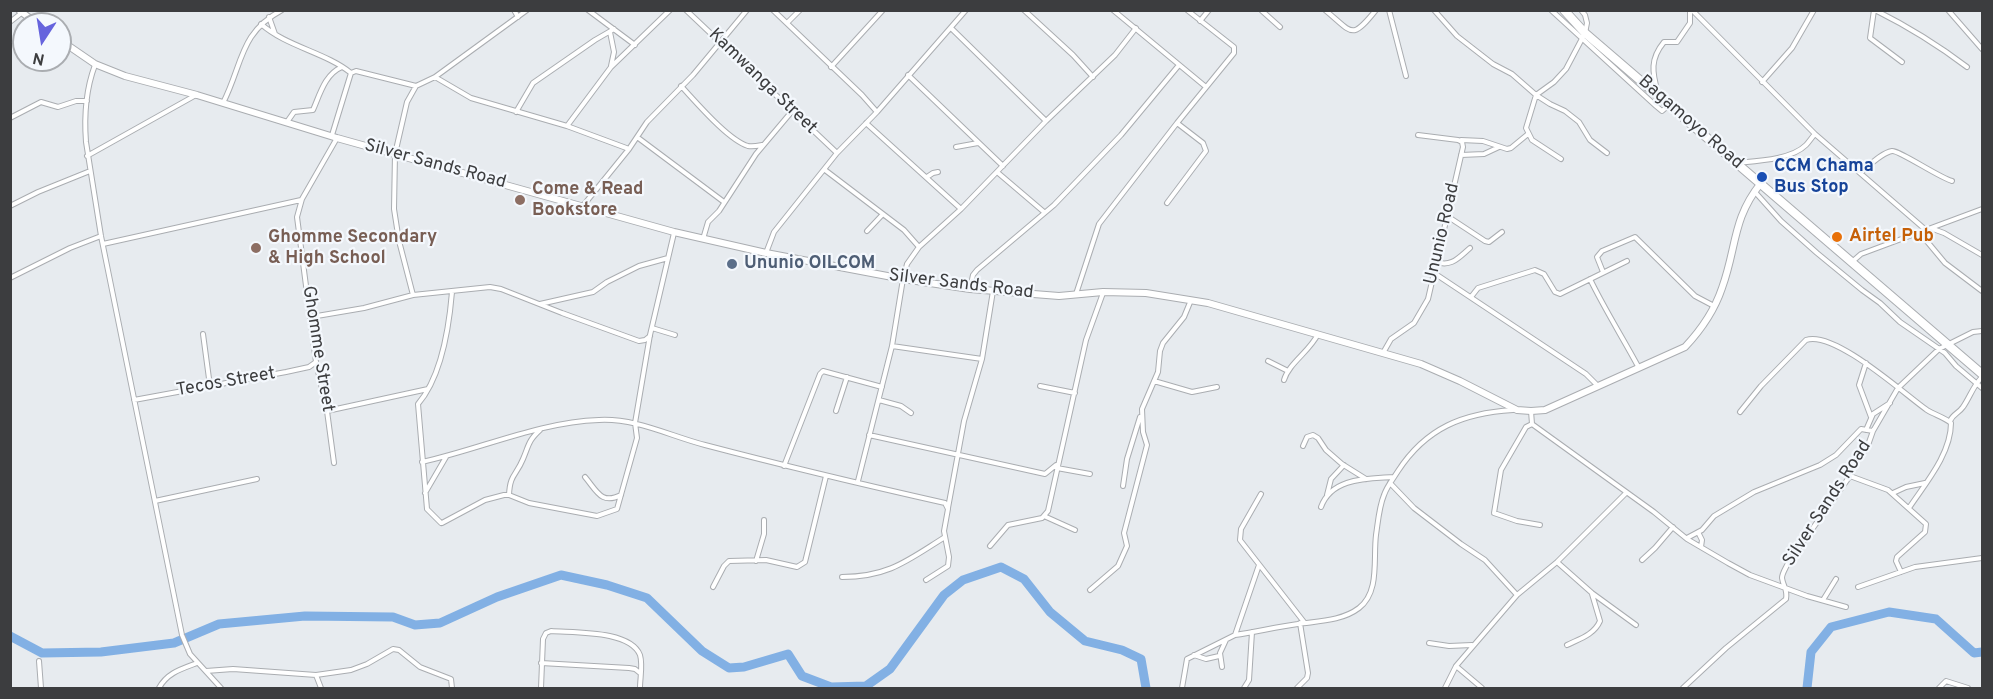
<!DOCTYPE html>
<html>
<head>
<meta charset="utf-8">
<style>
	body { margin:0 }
	#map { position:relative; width:1993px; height:699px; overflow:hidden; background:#e7ebef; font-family:Overpass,sans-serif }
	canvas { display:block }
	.frame { position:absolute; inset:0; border:12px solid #3c3d3f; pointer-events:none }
	.north { position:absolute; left:12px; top:12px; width:60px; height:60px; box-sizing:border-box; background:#f4f8fd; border:2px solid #aaadb1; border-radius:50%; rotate:192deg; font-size:16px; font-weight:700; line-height:24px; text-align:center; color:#3c3d3f }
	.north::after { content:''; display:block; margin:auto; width:21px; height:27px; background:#6664dd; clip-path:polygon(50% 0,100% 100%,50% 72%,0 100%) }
</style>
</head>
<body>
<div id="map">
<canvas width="1993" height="699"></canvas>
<div class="frame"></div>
<div class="north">N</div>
</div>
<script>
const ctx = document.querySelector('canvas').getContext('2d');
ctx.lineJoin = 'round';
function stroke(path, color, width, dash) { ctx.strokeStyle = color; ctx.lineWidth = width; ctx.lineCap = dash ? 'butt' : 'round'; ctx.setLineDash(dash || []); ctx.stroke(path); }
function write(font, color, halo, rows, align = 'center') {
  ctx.font = font + ' Overpass,sans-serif'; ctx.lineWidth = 4.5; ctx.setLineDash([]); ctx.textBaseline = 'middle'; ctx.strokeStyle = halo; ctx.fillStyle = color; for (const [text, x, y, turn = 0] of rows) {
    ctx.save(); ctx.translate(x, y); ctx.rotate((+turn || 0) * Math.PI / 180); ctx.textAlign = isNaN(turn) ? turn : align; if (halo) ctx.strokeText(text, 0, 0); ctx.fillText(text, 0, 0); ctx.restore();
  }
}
stroke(new Path2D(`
	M10 636 42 653 101 652 174 643 219 624 305 616 393 617 415 625 440 623 497 597 561 575 607 585 647 598 702 651 729 668 744 667 788 654 802 676 831 687 866 686 890 669 944 595 963 580 1001 567 1024 579 1050 612 1085 641 1122 650 1141 659 1146 688
	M1807 688 1811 652 1831 627 1889 612 1936 619 1974 653 1982 652`), '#82b0e4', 9);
const street = new Path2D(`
	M514 10 518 17
	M588 10 635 45
	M686 10 837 153
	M773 10 862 95 877 112
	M1024 10 1073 55 1093 77
	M1113 10 1206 87
	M1261 10 1280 27
	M1325 10C1353 33 1351 41 1376 10
	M1389 10 1406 76
	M1434 10 1457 36 1493 64 1512 74 1536 95 1550 104 1565 111 1579 122 1590 140 1607 153
	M1551 10 1656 106 1662 111 1669 105
	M1692 10 1815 134 1927 231
	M1874 10 1870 38 1902 62
	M1875 10C1907 26 1938 45 1967 67
	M1948 10 1982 49
	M269 17 275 34
	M1200 21 1209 10
	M10 22 24 11
	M787 23 800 10
	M261 24C287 47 325 52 351 73
	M951 28 1046 121
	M610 32 614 52 611 66
	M95 65C86 89 84 116 86 142L101 236 182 635 190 654 221 688
	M831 67 883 10
	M908 75 1003 166
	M435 77 471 98 567 126 629 149
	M1762 82 1792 48 1814 10
	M681 86C696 102 728 140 748 146 753 147 757 146 762 145
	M1658 93C1652 72 1650 59 1664 42H1677L1690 23V10
	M223 103C243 64 239 33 282 10
	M516 112 533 83 595 40 614 29
	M10 118 41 102 58 107 76 101H87
	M287 122 294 112 313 110C320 94 325 74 342 67
	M866 123 961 209
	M567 126 611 67 670 10
	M332 135 351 73 356 71 416 86
	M637 137 724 202
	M1461 140 1483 141 1507 149 1511 148 1528 134
	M956 147 978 143
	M1461 155 1484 154 1499 147
	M87 156 196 95
	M1561 159 1532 140 1526 128 1536 95 1554 82 1566 69 1585 33 1587 23 1585 15 1581 10
	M1736 163C1756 161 1791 160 1806 145 1809 142 1812 137 1815 134
	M825 170 904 230 919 247
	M997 172 1044 212
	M1860 173C1869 166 1881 153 1892 151 1899 150 1938 177 1952 181
	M927 177 933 173 938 172
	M1755 192 1781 221 1817 253 1862 290 1880 303 1900 322 1945 353 1956 366 1982 388
	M1167 203 1206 151 1203 143 1177 123
	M10 206 38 192 90 171
	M582 207 629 149 647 122 693 75 747 10
	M1447 216 1485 241 1489 242 1502 232
	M1933 229 1944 233 1982 255
	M867 231 883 214
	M1920 233 1945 263 1982 291
	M703 239 708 222 719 211 756 154 793 110
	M103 244 301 200
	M766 253 774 232 837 153 877 112 966 10
	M1853 261 1861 254 1982 209
	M1436 262C1452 267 1458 258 1470 248
	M1603 272 1597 257 1602 251 1635 237 1695 296 1714 306
	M1434 273 1586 374 1598 386
	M10 278 70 248 101 236
	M1590 279C1605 310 1623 338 1639 368
	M970 289 973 275 977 270 1054 205 1121 135 1179 65
	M1076 294 1099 224 1177 123 1234 53V47L1187 10
	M413 295 399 241 394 209 395 154 407 102 416 86 435 77 527 10
	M1471 297 1478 288 1535 270 1544 274 1555 292 1560 294 1627 261
	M540 304 593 292 607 282 639 266 668 258
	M311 317 364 308 413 295 490 287 501 289 562 313 639 341 645 340 650 336
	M652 328 675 335
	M203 334 210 386
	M892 346 982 359
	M1383 353 1391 339 1414 323 1428 299 1463 147 1462 142 1458 140 1418 135
	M1268 361 1288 371
	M1866 363 1859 385 1871 417
	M1284 380C1289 363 1310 351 1318 334
	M1154 381 1192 392 1217 387
	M1040 386 1075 393
	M134 400 286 372 309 367 316 362
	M879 400 901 406 911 413
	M327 411 428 389
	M836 411 847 377
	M1531 411 1532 424
	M1740 412 1761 386 1806 340C1834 330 1903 393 1927 410 1935 415 1944 417 1951 423 1951 454 1925 484 1909 508
	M1950 421C1953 414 1959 413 1963 407 1970 397 1973 386 1982 377
	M1532 424 1654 512 1687 539 1728 563 1750 575 1807 596 1846 607
	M1532 424 1526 427 1501 470 1494 513 1517 521 1540 525
	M1866 430 1873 414 1890 403
	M869 435 1045 474 1056 465
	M1303 446 1307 437 1313 435 1318 438 1326 450 1342 464 1366 479
	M422 462C481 449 539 422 599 420 636 418 670 436 705 445 785 466 865 485 945 503L948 509 944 531 949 557 948 566 926 580
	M334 463 327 411 316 362 297 217 302 199 337 138
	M784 466 820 374 823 371 882 387
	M1057 468 1090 474
	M1850 476 1888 490 1926 524 1925 532 1897 557 1896 561 1901 572
	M585 477C597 491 601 505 621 495
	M858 481 892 346 903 279 907 264 919 247 961 209 1046 121 1115 55 1136 28
	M1390 483 1414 508 1461 544 1485 560 1517 595
	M1123 486 1127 459 1140 417
	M425 493 446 457
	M1893 493 1906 487 1925 483
	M1261 494 1241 529 1240 540 1304 622
	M509 495C510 474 516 476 523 459 529 445 528 441 540 430
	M1327 495 1331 479 1344 465
	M155 501 257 479
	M1321 507C1332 477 1368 479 1394 477
	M948 508 964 421 982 359 993 291
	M1044 516 1075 530
	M441 523 427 509 418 404C442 376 449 328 452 292
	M442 523 485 500 504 495H509L529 503 597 516 617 509 637 438 635 423 650 335 674 233
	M1698 532 1702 540 1701 547
	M1687 538 1702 530 1714 516 1754 492 1820 465 1836 455 1861 429 1873 431
	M990 546 1008 525 1042 518 1048 511 1086 340 1103 293
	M1642 560 1655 548 1673 527
	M756 561 764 534V520
	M1557 562 1592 593 1636 625
	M842 577C889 577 908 560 945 537
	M713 587 724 566 729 561 766 560 797 567 805 562 826 476
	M1858 587 1915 567 1982 558
	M1090 590 1118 566 1127 546 1124 533 1147 445 1143 432 1142 409 1158 372 1160 351 1163 343 1184 317 1191 300
	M1823 600 1836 579
	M1235 635 1259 565
	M1429 643 1449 646 1472 645
	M1567 645C1579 639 1594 635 1600 621L1592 594
	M1194 655 1206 659 1219 656
	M39 661 41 688
	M541 663 629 668 635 669 640 673
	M1456 666 1482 688
	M1222 667 1220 653 1226 640
	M206 671 233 669 316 675 351 670 367 664 393 649 399 650 420 667 451 679 452 688
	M316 675 321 688
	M159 688C167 673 181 669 197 663
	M541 688 543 639 546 633 551 631C574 633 630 630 640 655 643 665 640 678 640 688
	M1182 688 1187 659 1235 635C1256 632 1276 627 1298 624 1318 621 1342 621 1359 608 1380 592 1373 559 1376 535 1378 522 1379 507 1384 495 1387 486 1393 479 1398 471 1426 428 1463 413 1513 410
	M1244 688 1249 680 1252 632
	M1297 688 1307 678 1308 673 1300 623
	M1445 688 1456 666 1517 595 1557 562 1626 493
	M1683 688 1726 648 1786 599C1788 590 1783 586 1782 578 1782 573 1786 568 1788 563L1850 476V472L1856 460 1867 448 1873 431 1898 388 1939 349 1973 332 1982 331
	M1939 688 1946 681 1968 688`);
const secondary = new Path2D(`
	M19 10 37 24
	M60 40 95 64 125 76 197 95 337 138 674 232 766 253 903 279 970 289 1059 296 1103 292 1146 293 1208 303 1421 364 1460 381 1517 410 1531 411 1545 410 1685 347C1700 331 1715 309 1722 288 1737 247 1732 219 1761 183`);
const highway = new Path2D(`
	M1564 10 1585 33 1982 374`);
stroke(street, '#aaadb1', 6);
stroke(secondary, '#aaadb1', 8);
stroke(highway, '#aaadb1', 10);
stroke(street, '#fff', 4);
stroke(secondary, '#fff', 6);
stroke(highway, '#fff', 8);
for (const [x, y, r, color] of [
	[1762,177,6,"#1a4fb4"],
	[520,200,6,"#8d6e63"],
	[1837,237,6,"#e8710a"],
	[256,248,6,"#8d6e63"],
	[732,264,6,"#5c6f8a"]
]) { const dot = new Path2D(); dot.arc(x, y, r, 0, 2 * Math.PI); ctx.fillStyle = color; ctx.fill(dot); stroke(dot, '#f4f8fd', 2); }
write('18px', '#3c3d3f', '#f4f8fd', [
	["Kamwanga Street",762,82,44],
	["Bagamoyo Road",1690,123,41],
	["Silver Sands Road",435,165,15],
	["Ununio Road",1443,234,-77],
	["Silver Sands Road",961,285,7],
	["Ghomme Street",317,349,81],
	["Tecos Street",226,383,-10],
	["Silver Sands Road",1828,504,-57]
]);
write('bold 18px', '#164399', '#f4f8fd', [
	["CCM Chama",1774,167],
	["Bus Stop",1774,188]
], 'left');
write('bold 18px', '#785e54', '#f4f8fd', [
	["Come & Read",532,190],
	["Bookstore",532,211],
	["Ghomme Secondary",268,238],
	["& High School",268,259]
], 'left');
write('bold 18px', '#c56008', '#f4f8fd', [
	["Airtel Pub",1849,237]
], 'left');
write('bold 18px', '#4e5e75', '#f4f8fd', [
	["Ununio OILCOM",744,264]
], 'left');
</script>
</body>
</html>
